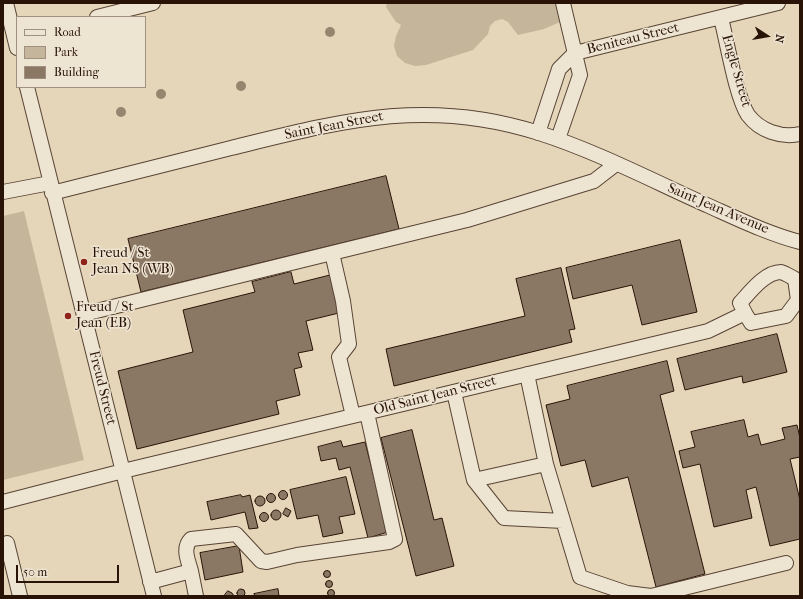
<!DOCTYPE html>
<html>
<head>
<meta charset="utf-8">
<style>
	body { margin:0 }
	#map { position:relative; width:803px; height:599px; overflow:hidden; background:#e5d6b9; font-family:"IM FELL French Canon",serif }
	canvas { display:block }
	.frame { position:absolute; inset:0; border:4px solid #291307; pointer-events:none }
	.legend { position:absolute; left:16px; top:16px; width:130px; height:72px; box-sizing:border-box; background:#eee4d2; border:1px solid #9f9081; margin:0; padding:5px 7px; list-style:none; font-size:12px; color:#291307 }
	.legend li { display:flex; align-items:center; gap:8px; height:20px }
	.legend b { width:20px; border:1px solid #9f9081 }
	.north { position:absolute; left:747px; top:16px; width:40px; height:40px; -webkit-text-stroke:3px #eee4d2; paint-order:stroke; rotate:102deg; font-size:11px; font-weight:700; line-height:16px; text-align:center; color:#291307 }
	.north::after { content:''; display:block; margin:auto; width:14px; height:18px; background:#291307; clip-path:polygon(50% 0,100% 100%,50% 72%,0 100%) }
	.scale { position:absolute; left:16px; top:565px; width:103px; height:18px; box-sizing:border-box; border:2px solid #291307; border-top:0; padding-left:5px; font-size:12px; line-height:14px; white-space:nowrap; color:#291307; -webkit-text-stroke:3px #eee4d2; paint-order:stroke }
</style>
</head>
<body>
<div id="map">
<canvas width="803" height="599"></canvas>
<div class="frame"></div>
<ul class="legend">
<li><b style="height:5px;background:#eee4d2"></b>Road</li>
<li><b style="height:11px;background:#c5b59b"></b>Park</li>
<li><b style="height:11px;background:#8b7864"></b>Building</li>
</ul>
<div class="north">N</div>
<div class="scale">50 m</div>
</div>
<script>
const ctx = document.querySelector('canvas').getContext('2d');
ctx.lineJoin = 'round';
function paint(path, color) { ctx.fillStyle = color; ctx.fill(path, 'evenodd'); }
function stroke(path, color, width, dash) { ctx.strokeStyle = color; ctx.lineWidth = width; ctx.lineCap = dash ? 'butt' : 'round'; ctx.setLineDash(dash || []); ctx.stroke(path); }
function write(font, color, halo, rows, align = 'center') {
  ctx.font = font + ' "IM FELL French Canon",serif'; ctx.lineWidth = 3; ctx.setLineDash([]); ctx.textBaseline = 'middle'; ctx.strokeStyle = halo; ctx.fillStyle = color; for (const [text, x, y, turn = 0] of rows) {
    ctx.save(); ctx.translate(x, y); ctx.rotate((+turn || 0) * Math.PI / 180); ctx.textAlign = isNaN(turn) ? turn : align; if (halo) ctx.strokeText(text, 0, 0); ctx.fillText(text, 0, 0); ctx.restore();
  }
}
paint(new Path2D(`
	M387 3H555L560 22 544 29 518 35 508 22 502 19 495 21 490 26 488 34 473 50 426 65 415 66 405 63 397 56 394 46 396 36 401 25 396 22 386 7Z
	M24 211 84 460 3 480V216Z`), '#c5b59b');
const building = new Path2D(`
	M386 176 399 229 141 292 128 239Z
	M680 240 697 312 642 325 632 285 573 299 566 268Z
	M561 268 575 329 569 330 572 342 394 386 386 349 525 316 516 279Z
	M291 272 294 284 334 274 343 312 306 321 313 350 298 353 302 367 294 369 300 395 276 401 279 414 137 449 118 371 193 352 183 310 255 292 252 282Z
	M777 334 787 372 743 383 742 376 685 390 677 359Z
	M667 361 674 391 660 395 705 574 656 587 628 477 592 487 585 460 561 466 546 405 570 399 567 386Z
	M744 420 748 437 758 434 761 445 785 439 782 428 797 425 800 438V457L790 459 800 500V539L770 546 756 487 746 490 752 518 714 527 700 464 683 468 679 451 695 447 691 432Z
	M412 430 434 520 442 518 454 566 416 576 381 438Z
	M341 441 343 447 365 442 388 532 368 538 350 467 339 470 336 458 321 461 318 447Z
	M346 477 355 514 339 517 343 533 323 537 318 515 297 519 290 490Z
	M278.5 495a4.5 4.5 0 1 1 9 0a4.5 4.5 0 1 1-9 0Z
	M266.5 498a4.5 4.5 0 1 1 9 0a4.5 4.5 0 1 1-9 0Z
	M241 495 242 497 250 495 258 528 249 529 245 512 211 520 207 502Z
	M255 501a5 5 0 1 1 10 0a5 5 0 1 1-10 0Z
	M286 508 291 511 288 517 283 514Z
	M271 515a5 5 0 1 1 10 0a5 5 0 1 1-10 0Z
	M259.5 517a4.5 4.5 0 1 1 9 0a4.5 4.5 0 1 1-9 0Z
	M239 546 243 572 205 580 200 553Z
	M323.5 574a3.5 3.5 0 1 1 7 0a3.5 3.5 0 1 1-7 0Z
	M325.5 584a3.5 3.5 0 1 1 7 0a3.5 3.5 0 1 1-7 0Z
	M237 593a4 4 0 1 1 8 0a4 4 0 1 1-8 0Z
	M278 589 279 596H255L254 594Z
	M327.5 593a3.5 3.5 0 1 1 7 0a3.5 3.5 0 1 1-7 0Z
	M228 591 232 593 234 596H224Z`);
paint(building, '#8b7864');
stroke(building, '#291307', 1);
const minor = new Path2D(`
	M6 3 17 48
	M97 17 153 3
	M721 18C727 41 736 97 748 115 760 131 781 138 800 134
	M575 53 778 3
	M27 87 154 596
	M538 133 559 69 575 53
	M558 139 580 75 563 3
	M3 192 50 183
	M52 193C112 178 171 163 231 148 341 121 427 97 539 133 598 152 653 181 709 206 738 219 769 234 800 242
	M84 314 332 253
	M454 392 474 480 546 464 527 374
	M353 416 339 357 349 344 343 301 332 253 467 220 594 181 616 164
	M546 464 580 577 627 593 651 596 786 563
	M474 480 504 518 563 521
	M3 502 123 471 708 331 745 313 740 303C750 292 765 272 781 272 785 273 791 277 795 279L798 300 786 316 751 323 745 313
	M7 543 20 596
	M191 571C188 560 182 548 191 539L236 534 261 561 267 562 297 555 389 542 395 539 367 413
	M150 582 191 571 196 596`);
stroke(minor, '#584434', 16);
stroke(minor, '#eee4d2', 14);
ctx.fillStyle = '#97866f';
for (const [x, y] of [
	[330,32],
	[241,86],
	[161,94],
	[121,112]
]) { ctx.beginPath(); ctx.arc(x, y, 5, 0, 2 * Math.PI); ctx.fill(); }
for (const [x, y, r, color] of [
	[84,262,4,"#8f2418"],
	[68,316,4,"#8f2418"]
]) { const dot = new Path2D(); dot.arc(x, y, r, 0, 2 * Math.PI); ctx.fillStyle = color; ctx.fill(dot); stroke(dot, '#eee4d2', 1.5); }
write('14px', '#291307', '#eee4d2', [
	["Beniteau Street",633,39,-14],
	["Engle Street",736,71,74],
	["Saint Jean Street",334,126,-11],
	["Saint Jean Avenue",718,209,23],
	["Freud Street",102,388,76],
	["Old Saint Jean Street",435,396,-14]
]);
write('14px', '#291307', '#eee4d2', [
	["Freud / St",92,254],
	["Jean NS (WB)",92,270],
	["Freud / St",76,308],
	["Jean (EB)",76,324]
], 'left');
</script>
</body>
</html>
